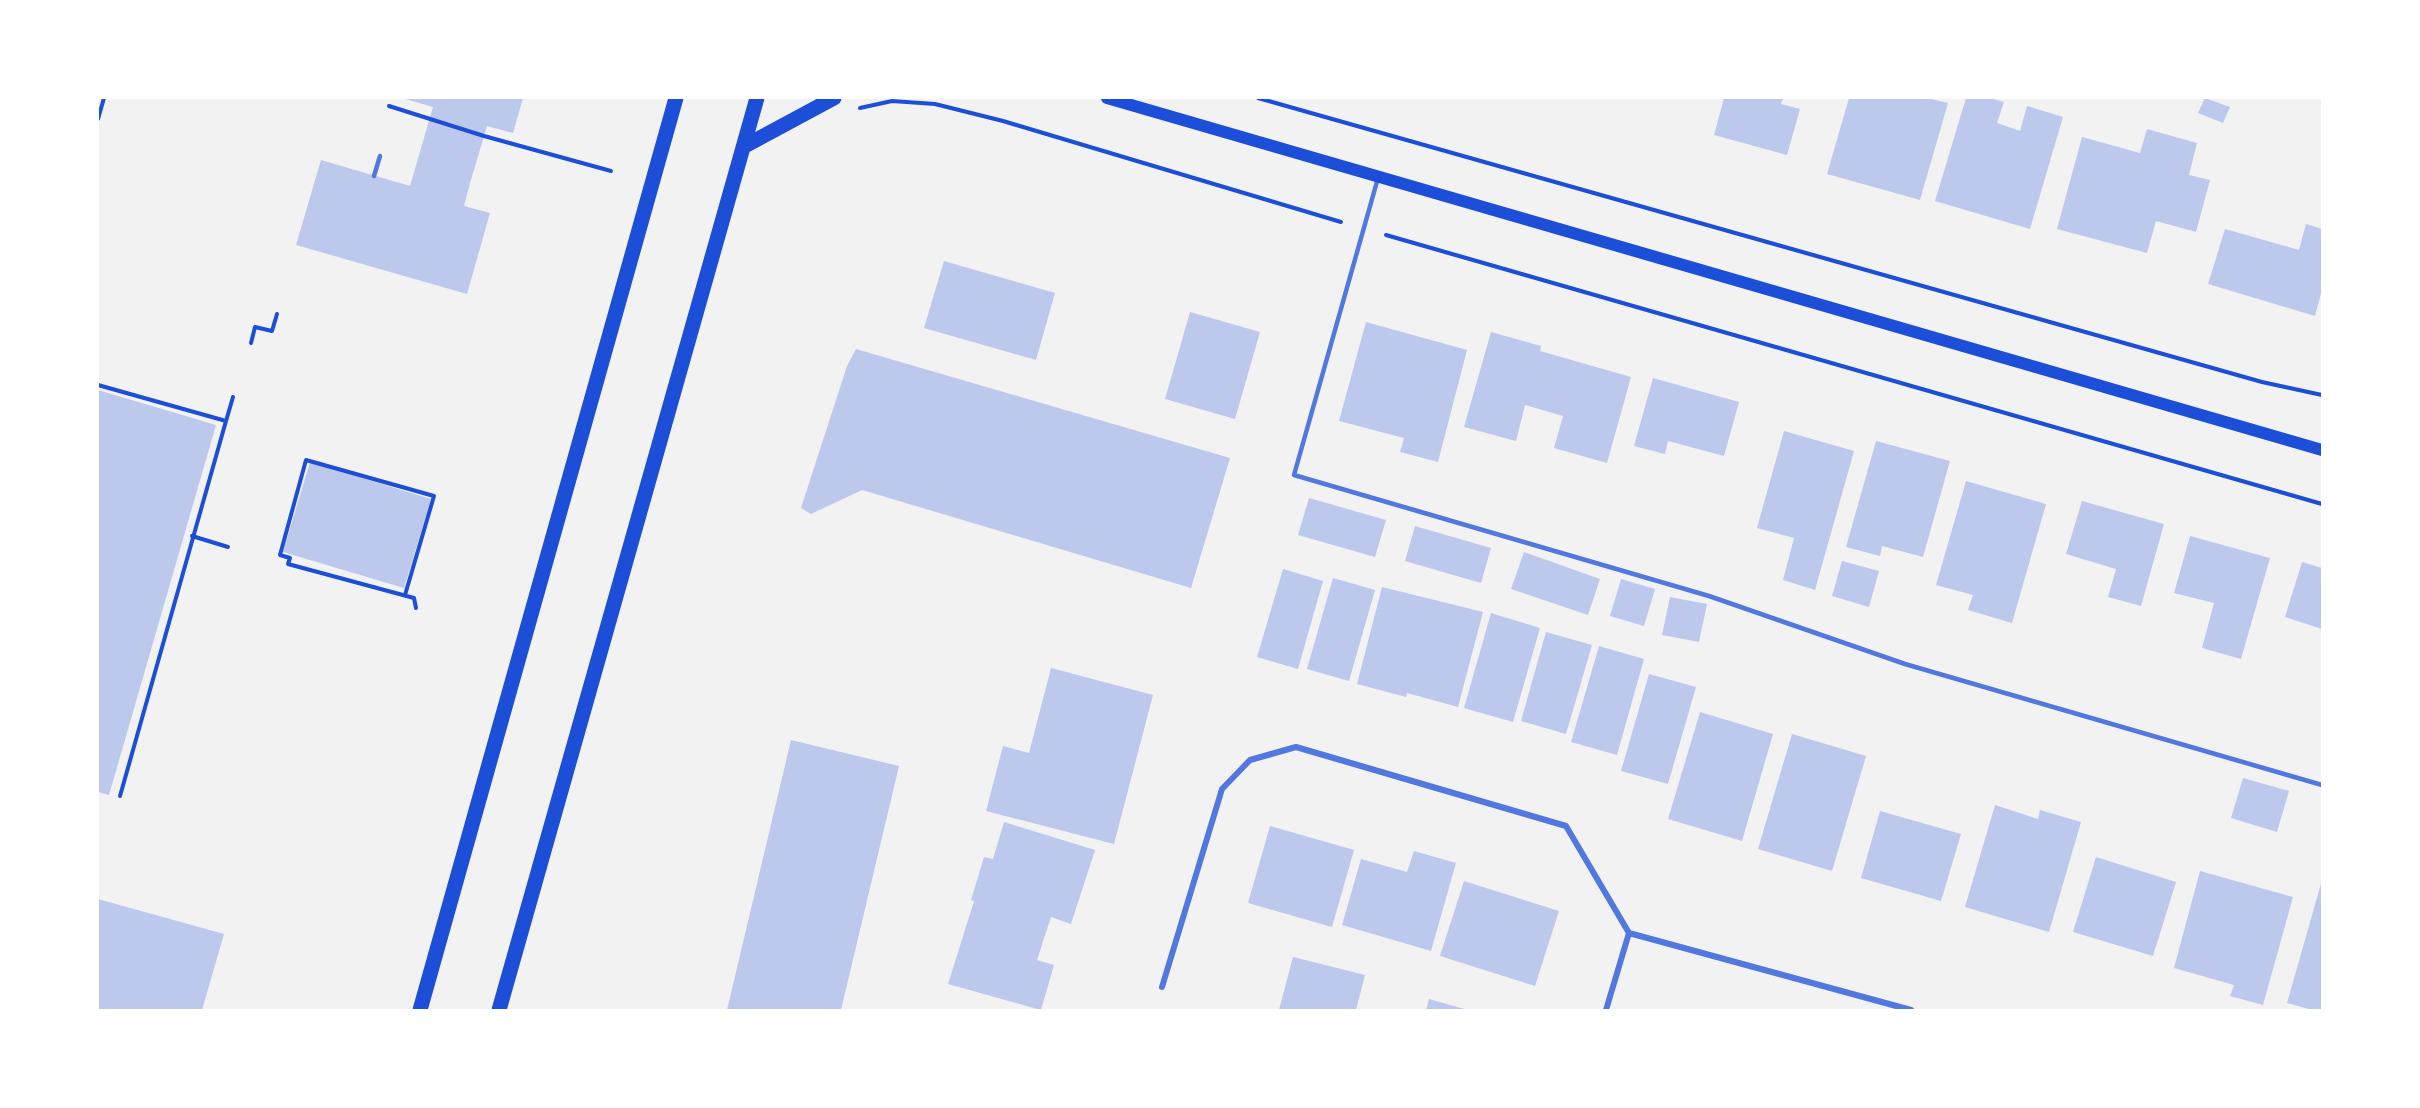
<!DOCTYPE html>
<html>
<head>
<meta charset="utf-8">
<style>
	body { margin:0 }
	#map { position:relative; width:2420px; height:1108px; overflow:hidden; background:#f2f2f2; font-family:"Source Sans 3",sans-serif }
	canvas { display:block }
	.frame { position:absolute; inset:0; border:99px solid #fff; pointer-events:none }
</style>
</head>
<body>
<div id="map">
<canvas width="2420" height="1108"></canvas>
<div class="frame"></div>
</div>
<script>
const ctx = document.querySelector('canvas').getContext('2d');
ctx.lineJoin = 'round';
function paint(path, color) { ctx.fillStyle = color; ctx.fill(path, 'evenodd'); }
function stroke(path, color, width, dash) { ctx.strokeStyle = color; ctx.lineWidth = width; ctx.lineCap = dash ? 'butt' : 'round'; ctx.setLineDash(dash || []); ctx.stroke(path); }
paint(new Path2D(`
	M402 98H523L513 133 487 126 470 183 464 206 490 213 467 294 296 245 321 160 410 186 433 107Z
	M1724 98H1783L1781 104 1800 109 1787 155 1714 135Z
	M1849 98H1927L1948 103 1920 200 1827 174Z
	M1966 98H1990L2004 102 1997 123 2020 131 2027 106 2063 117 2030 229 1935 201Z
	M2205 98 2230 107 2223 123 2198 113Z
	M2147 129 2197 143 2189 175 2210 180 2196 232 2156 221 2147 253 2057 229 2082 137 2140 153Z
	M2306 224 2322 229V290L2315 316 2208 284 2225 229 2299 250Z
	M944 261 1055 293 1036 360 924 328Z
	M1190 312 1260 332 1235 419 1165 399Z
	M1366 322 1467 350 1438 462 1400 452 1404 438 1339 421Z
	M1491 332 1541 346 1540 351 1631 377 1607 463 1554 448 1563 416 1525 405 1516 441 1464 427Z
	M856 349 1230 458 1191 588 862 490 811 514 801 508 847 366Z
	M1653 378 1739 402 1724 456 1668 441 1665 454 1634 446Z
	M98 390 216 425 109 795 98 792Z
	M1784 431 1854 451 1815 590 1783 580 1794 538 1757 528Z
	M1876 441 1950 461 1923 557 1882 546 1880 556 1846 547Z
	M310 462 431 499 404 588 283 552Z
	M1966 481 2046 504 2012 623 1968 610 1973 595 1936 585Z
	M1309 498 1386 520 1375 557 1298 535Z
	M2082 501 2164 524 2141 606 2108 597 2116 569 2066 554Z
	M1415 526 1491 548 1481 583 1405 561Z
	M2190 536 2270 558 2241 659 2202 648 2214 603 2174 593Z
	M1524 552 1600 579 1588 615 1511 589Z
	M1842 561 1879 571 1869 607 1832 596Z
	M2302 562 2322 568V629L2285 617Z
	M1283 569 1323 581 1298 669 1257 657Z
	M1333 578 1375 590 1349 681 1307 669Z
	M1621 579 1655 589 1644 626 1610 616Z
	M1382 587 1483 612 1458 707 1407 693 1406 697 1357 684Z
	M1670 597 1707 604 1699 642 1662 635Z
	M1491 613 1540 628 1513 722 1464 708Z
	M1546 632 1592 645 1566 734 1521 721Z
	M1599 646 1644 659 1617 755 1571 742Z
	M1051 668 1153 695 1114 844 986 811 1003 746 1029 753Z
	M1649 674 1696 687 1668 784 1621 771Z
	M1700 712 1773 734 1742 841 1668 819Z
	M1792 734 1866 756 1832 871 1758 849Z
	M791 740 899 766 841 1010H727Z
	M2243 778 2289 791 2277 832 2231 818Z
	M1995 805 2038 819 2040 810 2081 822 2049 932 1965 907Z
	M1880 811 1961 834 1941 901 1861 878Z
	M1004 822 1095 850 1071 924 1051 917 1037 960 1054 965 1041 1010 948 984 974 901 971 900 984 857 993 859Z
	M1270 826 1354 850 1332 927 1248 903Z
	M1414 851 1456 863 1431 951 1342 925 1361 859 1407 872Z
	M2096 857 2176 882 2153 956 2073 932Z
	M2200 871 2293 897 2263 1005 2230 996 2234 985 2174 968Z
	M2322 880V1010H2313L2287 1003Z
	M1464 881 1559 911 1535 986 1440 956Z
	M98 899 224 934 202 1010H98Z
	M1293 957 1365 975 1356 1010H1279Z
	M1429 999 1468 1010H1426Z`), '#bdc9ec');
stroke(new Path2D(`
	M1258 98 2262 382 2322 395
	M389 106 484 136 611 171
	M860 108 892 101 935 104 1003 121 1341 222
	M98 119 104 98
	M1386 235 2322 504
	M251 343 255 327 272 331 277 314
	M98 385 226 421 233 397
	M192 536 228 547
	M405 595 434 496 306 460 280 555 290 558 288 564 414 598 416 608
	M120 796 226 421`), '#1d4ed8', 4);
stroke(new Path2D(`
	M374 176 380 156
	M1378 178 1294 475 1709 596 1905 664 2322 785`), '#5277de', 4.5);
stroke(new Path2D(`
	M1162 987 1222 789 1250 760 1296 747 1566 826 1629 933 1911 1010
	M1606 1010 1629 933`), '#5277de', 6);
stroke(new Path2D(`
	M1107 98 2322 450`), '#1d4ed8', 12);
stroke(new Path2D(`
	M743 147 834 98
	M420 1010 676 98
	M499 1010 757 98`), '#1d4ed8', 15);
</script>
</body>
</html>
